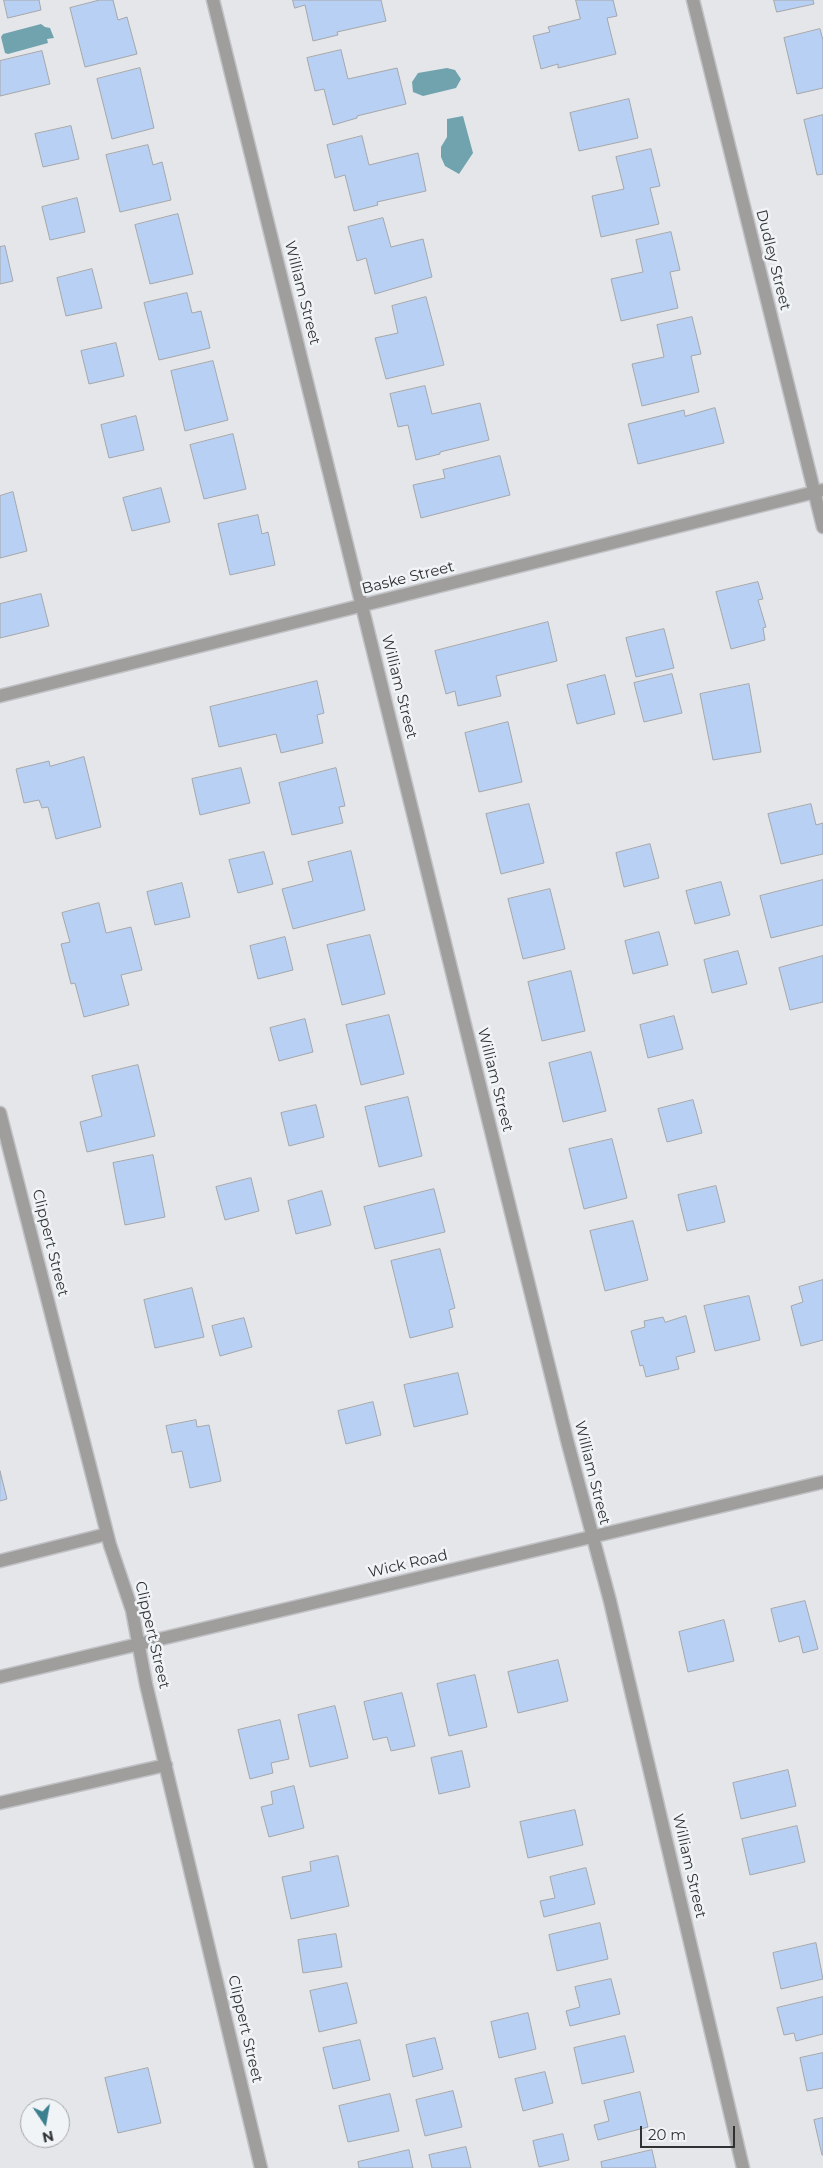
<!DOCTYPE html>
<html>
<head>
<meta charset="utf-8">
<style>
	body { margin:0 }
	#map { position:relative; width:823px; height:2168px; overflow:hidden; background:#e4e6ea; font-family:Montserrat,sans-serif }
	canvas { display:block }
	.north { position:absolute; left:20px; top:2098px; width:50px; height:50px; box-sizing:border-box; background:#f1f4f7; border:1px solid #a4a6a8; border-radius:50%; rotate:168deg; font-size:14px; font-weight:700; line-height:20px; text-align:center; color:#303132 }
	.north::after { content:''; display:block; margin:auto; width:18px; height:22px; background:#3c808f; clip-path:polygon(50% 0,100% 100%,50% 72%,0 100%) }
	.scale { position:absolute; left:640px; top:2126px; width:95px; height:22px; box-sizing:border-box; border:2px solid #303132; border-top:0; padding-left:6px; font-size:15px; line-height:18px; white-space:nowrap; color:#303132; -webkit-text-stroke:4px #f1f4f7; paint-order:stroke }
</style>
</head>
<body>
<div id="map">
<canvas width="823" height="2168"></canvas>
<div class="north">N</div>
<div class="scale">20 m</div>
</div>
<script>
const ctx = document.querySelector('canvas').getContext('2d');
ctx.lineJoin = 'round';
function paint(path, color) { ctx.fillStyle = color; ctx.fill(path, 'evenodd'); }
function stroke(path, color, width, dash) { ctx.strokeStyle = color; ctx.lineWidth = width; ctx.lineCap = dash ? 'butt' : 'round'; ctx.setLineDash(dash || []); ctx.stroke(path); }
function write(font, color, halo, rows, align = 'center') {
  ctx.font = font + ' Montserrat,sans-serif'; ctx.lineWidth = 5; ctx.setLineDash([]); ctx.textBaseline = 'middle'; ctx.strokeStyle = halo; ctx.fillStyle = color; for (const [text, x, y, turn = 0] of rows) {
    ctx.save(); ctx.translate(x, y); ctx.rotate((+turn || 0) * Math.PI / 180); ctx.textAlign = isNaN(turn) ? turn : align; if (halo) ctx.strokeText(text, 0, 0); ctx.fillText(text, 0, 0); ctx.restore();
  }
}
paint(new Path2D(`
	M41 24 45 27 50 28 54 38 47 39 48 43 8 54 5 53 1 37 3 34Z
	M447 68 455 70 461 79 456 88 423 96 413 92 412 82 418 73Z
	M463 116 473 153 459 174 445 166 441 157V147L447 137V119Z`), '#71a3ae');
const building = new Path2D(`
	M4 0H39L41 10 8 18Z
	M100 0H113L118 20 127 17 137 54 85 67 70 8Z
	M293 0H381L386 21 337 32 338 35 313 41 305 5 295 8Z
	M576 0H613L617 16 607 18 616 54 558 68V64L541 69 533 36 550 32 548 27 580 19Z
	M774 0H813L814 4 777 12Z
	M820 29 823 40V88L797 94 784 38Z
	M341 50 348 79 397 68 406 104 357 116V118L333 125 324 89 315 91 307 58Z
	M42 51 50 84 0 96V61Z
	M140 68 154 128 112 139 97 79Z
	M629 99 638 138 579 151 570 113Z
	M823 115V174L817 175 804 120Z
	M71 126 79 159 43 167 35 134Z
	M362 136 369 165 418 153 426 191 377 202 378 205 354 211 345 175 335 178 327 145Z
	M148 145 153 165 162 162 171 200 120 212 106 155Z
	M651 149 660 186 650 188 659 224 601 237 592 196 624 189 616 157Z
	M77 198 85 232 50 240 42 207Z
	M178 214 193 274 150 284 135 225Z
	M383 218 391 247 423 239 432 277 375 294 366 258 357 261 348 227Z
	M671 232 680 270 670 272 678 308 621 321 611 279 643 272 636 240Z
	M5 246 13 281 0 284V247Z
	M92 269 102 308 66 316 57 278Z
	M187 293 192 313 201 311 210 348 159 360 144 303Z
	M426 297 444 365 386 379 375 338 398 333 392 306Z
	M692 317 701 354 691 356 699 392 642 406 632 364 664 357 657 325Z
	M116 343 124 376 89 384 81 351Z
	M213 361 228 420 185 431 171 371Z
	M425 386 432 414 480 403 489 440 440 452V454L416 460 408 425 398 427 390 394Z
	M715 408 724 443 638 464 628 424 684 410 685 416Z
	M136 416 144 450 109 458 101 425Z
	M233 434 246 489 204 499 190 445Z
	M500 456 510 495 421 518 413 485 445 478 443 470Z
	M161 488 170 522 132 531 123 498Z
	M13 492 27 551 0 558V496Z
	M258 515 262 534 268 532 275 565 230 575 218 524Z
	M758 582 763 599 758 600 766 627 763 628 765 640 731 649 716 592Z
	M41 594 49 626 0 638V604Z
	M548 622 557 661 496 676 501 696 458 706 455 691 446 694 435 651Z
	M664 629 674 668 636 677 626 638Z
	M672 674 682 713 644 722 634 683Z
	M605 675 615 714 577 724 567 685Z
	M317 681 324 713 317 715 323 743 281 753 276 734 219 747 210 707Z
	M749 684 761 752 713 760 700 694Z
	M508 722 522 782 479 792 465 733Z
	M84 757 101 827 56 839 48 807 42 808 39 800 24 803 16 769 49 761 50 766Z
	M241 768 250 803 200 815 192 779Z
	M336 768 345 806 339 807 343 823 292 835 279 783Z
	M529 804 544 863 501 874 486 814Z
	M811 804 816 825 823 823V854L781 864 768 814Z
	M650 844 659 878 624 887 616 853Z
	M351 851 365 910 293 929 282 889 313 881 308 862Z
	M264 852 273 884 238 893 229 860Z
	M823 880V925L771 938 760 896Z
	M721 882 730 915 695 924 686 891Z
	M182 883 190 917 155 925 147 892Z
	M550 889 565 949 523 959 508 899Z
	M99 903 106 933 131 927 142 970 121 975 129 1005 84 1017 75 983 71 984 61 944 70 942 62 913Z
	M659 932 668 965 633 974 625 941Z
	M370 935 385 994 342 1005 327 945Z
	M285 937 293 970 258 979 250 946Z
	M738 951 747 984 712 993 704 960Z
	M823 956V1002L790 1010 779 968Z
	M571 971 585 1031 542 1041 528 982Z
	M389 1015 404 1074 361 1085 346 1025Z
	M674 1016 683 1049 648 1058 640 1025Z
	M305 1019 313 1052 279 1061 270 1028Z
	M591 1052 606 1111 563 1122 549 1063Z
	M138 1065 155 1136 87 1152 80 1122 102 1116 92 1076Z
	M408 1097 422 1156 379 1167 365 1107Z
	M693 1100 702 1133 667 1142 658 1109Z
	M316 1105 324 1137 289 1146 281 1113Z
	M612 1139 627 1198 584 1209 569 1149Z
	M153 1155 165 1217 125 1225 113 1163Z
	M251 1178 259 1211 225 1220 216 1187Z
	M716 1186 725 1222 687 1231 678 1195Z
	M434 1189 445 1232 375 1249 364 1207Z
	M322 1191 331 1225 296 1234 288 1201Z
	M633 1221 648 1280 605 1291 590 1231Z
	M440 1249 455 1308 449 1310 453 1327 410 1338 391 1261Z
	M823 1280V1340L801 1346 791 1306 803 1302 799 1287Z
	M192 1288 204 1337 155 1348 144 1300Z
	M749 1296 760 1340 715 1351 704 1306Z
	M686 1316 695 1352 676 1357 679 1369 646 1377 643 1365 640 1366 631 1331 645 1327 644 1321 663 1317 665 1322Z
	M244 1318 252 1347 220 1356 212 1326Z
	M458 1373 468 1414 414 1427 404 1385Z
	M373 1402 381 1435 346 1444 338 1411Z
	M196 1420 197 1427 209 1425 221 1481 190 1488 182 1451 172 1453 166 1426Z
	M0 1471 7 1499 0 1501Z
	M805 1601 818 1649 803 1653 799 1636 779 1642 771 1609Z
	M724 1620 734 1661 688 1672 679 1632Z
	M558 1660 568 1701 518 1713 508 1672Z
	M475 1675 487 1727 449 1736 437 1684Z
	M402 1693 415 1746 391 1751 387 1737 373 1740 364 1702Z
	M335 1706 348 1758 310 1767 298 1715Z
	M280 1720 289 1759 271 1763 273 1773 250 1779 238 1730Z
	M462 1751 470 1787 439 1794 431 1758Z
	M788 1770 796 1806 741 1819 733 1783Z
	M294 1786 304 1828 269 1837 261 1807 273 1804 271 1792Z
	M575 1810 583 1845 528 1858 520 1822Z
	M797 1826 805 1862 750 1875 742 1839Z
	M338 1856 349 1906 291 1919 282 1877 311 1871 310 1862Z
	M586 1868 595 1904 544 1917 540 1901 555 1898 550 1877Z
	M600 1923 608 1959 557 1971 549 1935Z
	M336 1934 342 1967 303 1973 298 1940Z
	M816 1943 823 1979 781 1989 773 1953Z
	M611 1979 620 2014 570 2026 566 2011 580 2007 575 1987Z
	M347 1983 357 2023 319 2032 310 1991Z
	M823 1997V2034L796 2041 794 2033 784 2035 777 2008Z
	M528 2013 536 2049 499 2058 491 2022Z
	M625 2036 634 2072 582 2084 574 2048Z
	M435 2038 443 2069 413 2077 406 2045Z
	M360 2040 370 2080 333 2089 323 2048Z
	M823 2053V2088L807 2091 800 2058Z
	M148 2068 161 2123 118 2133 105 2078Z
	M545 2072 553 2103 523 2111 515 2079Z
	M453 2091 462 2127 425 2136 416 2100Z
	M640 2092 648 2127 598 2140 594 2125 609 2121 604 2101Z
	M390 2094 399 2131 348 2142 339 2106Z
	M823 2118V2155H822L814 2120Z
	M563 2134 569 2160 539 2167 533 2141Z
	M466 2147 471 2168H432L429 2155Z
	M409 2150 413 2168H359L358 2162Z
	M652 2150 656 2168H602L601 2162Z`);
paint(building, '#b8d0f3');
stroke(building, '#a5a7aa', 1);
const minor = new Path2D(`
	M213 0 568 1444 610 1601 743 2168
	M693 0 823 527
	M0 696 823 490
	M0 1113 110 1545 132 1610 146 1684 261 2168
	M0 1561 107 1534
	M0 1677 823 1482
	M0 1803 166 1765`);
stroke(minor, '#c0c2c5', 15);
stroke(minor, '#a09e9d', 12);
write('15px', '#303132', '#f1f4f7', [
	["Dudley Street",773,260,76],
	["William Street",302,293,76],
	["Baske Street",408,578,-14],
	["William Street",399,687,76],
	["William Street",495,1080,76],
	["Clippert Street",50,1243,76],
	["William Street",592,1473,76],
	["Wick Road",408,1564,-13],
	["Clippert Street",152,1635,77],
	["William Street",689,1866,77],
	["Clippert Street",245,2029,77]
]);
</script>
</body>
</html>
